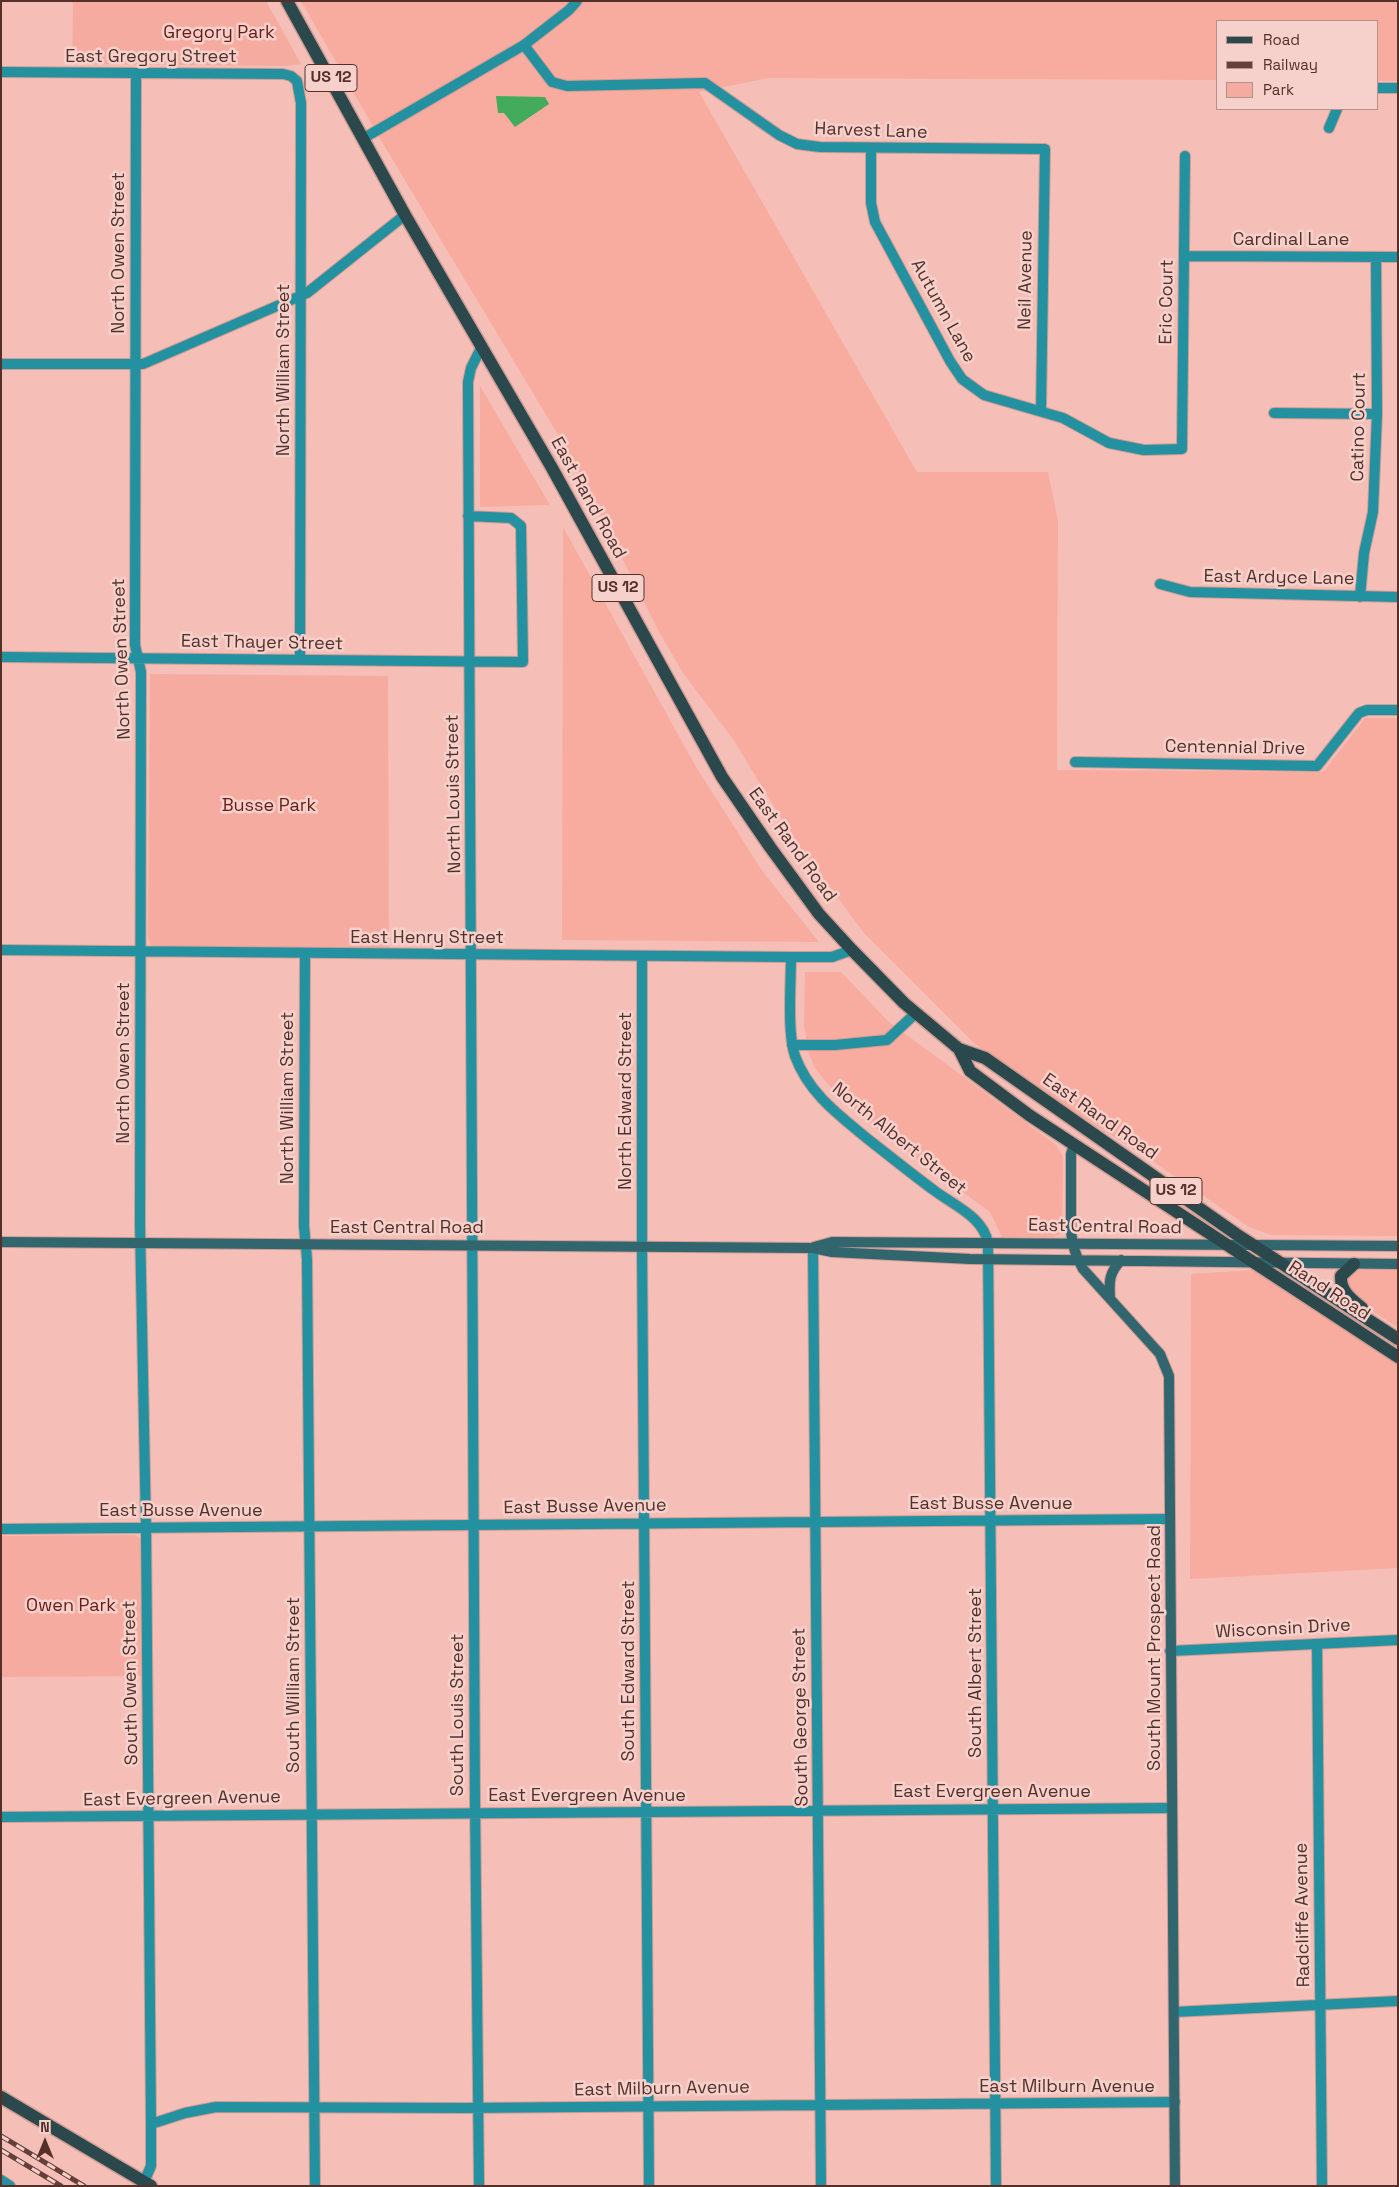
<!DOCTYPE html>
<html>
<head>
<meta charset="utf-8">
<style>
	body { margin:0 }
	#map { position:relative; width:1399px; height:2187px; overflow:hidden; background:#f5bfb7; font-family:"Space Grotesk",sans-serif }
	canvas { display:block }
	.frame { position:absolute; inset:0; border:2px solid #54302b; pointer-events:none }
	.legend { position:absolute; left:1216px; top:20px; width:162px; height:90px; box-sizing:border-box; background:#f6d1cb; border:1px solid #b5918b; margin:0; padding:6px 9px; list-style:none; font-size:15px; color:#54302b }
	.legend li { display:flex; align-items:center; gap:10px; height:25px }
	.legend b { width:25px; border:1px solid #b5918b }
	.north { position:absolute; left:20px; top:2117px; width:50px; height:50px; -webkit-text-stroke:4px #f6d1cb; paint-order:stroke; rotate:0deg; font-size:14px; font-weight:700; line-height:20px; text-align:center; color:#54302b }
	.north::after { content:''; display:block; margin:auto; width:18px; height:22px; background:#54302b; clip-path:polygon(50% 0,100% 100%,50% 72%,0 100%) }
</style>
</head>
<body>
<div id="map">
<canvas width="1399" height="2187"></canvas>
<div class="frame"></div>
<ul class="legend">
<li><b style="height:6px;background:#2b494d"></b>Road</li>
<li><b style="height:6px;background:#653f3a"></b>Railway</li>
<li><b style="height:14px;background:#f5ab9f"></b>Park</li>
</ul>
<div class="north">N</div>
</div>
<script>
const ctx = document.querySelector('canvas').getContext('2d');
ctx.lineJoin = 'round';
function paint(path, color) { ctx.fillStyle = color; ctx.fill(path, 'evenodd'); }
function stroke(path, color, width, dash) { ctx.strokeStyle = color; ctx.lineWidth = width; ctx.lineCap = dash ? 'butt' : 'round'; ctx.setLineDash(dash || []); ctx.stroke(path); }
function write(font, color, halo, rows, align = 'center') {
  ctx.font = font + ' "Space Grotesk",sans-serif'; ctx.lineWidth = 5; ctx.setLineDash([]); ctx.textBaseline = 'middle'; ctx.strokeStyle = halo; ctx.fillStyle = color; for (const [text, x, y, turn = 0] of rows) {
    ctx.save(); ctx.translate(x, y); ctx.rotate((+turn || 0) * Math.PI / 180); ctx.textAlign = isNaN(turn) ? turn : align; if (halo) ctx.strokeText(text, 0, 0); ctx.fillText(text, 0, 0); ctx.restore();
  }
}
paint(new Path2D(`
	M301 1H1398V81H1378V21H1218V80L769 78 699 92 917 472H1048L1058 521 1057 770 1321 772 1325 770 1365 718H1398V1236L1271 1235 1249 1227 1154 1162 1055 1100 976 1045 864 933 793 838 733 739 683 673 658 630 572 458 379 137Z
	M480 386 550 505 480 507Z
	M563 527 696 767 763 872 819 942 562 940Z
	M805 972H841L889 1022 1056 1145 1063 1157 1062 1227 1059 1235 1053 1237H1002L990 1212 878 1130 834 1091 816 1070 809 1054 804 1026Z
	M1364 1269 1398 1270V1328L1359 1302 1347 1288 1349 1276 1355 1271Z
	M1252 1270 1272 1281 1398 1363V1568L1190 1579 1191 1274Z`), '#f8ab9f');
paint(new Path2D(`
	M73 1H266L301 64 287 66 72 64Z
	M150 674 388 676 389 948 182 946H153L150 944 148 936Z
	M135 1535 140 1539 141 1676 1 1677V1536Z`), '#f5ab9f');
paint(new Path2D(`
	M496 96 545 97 549 104 515 127 504 113H498Z`), '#42ac5c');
const minor = new Path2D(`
	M524 45 552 82 567 86 705 83 779 135 797 144 820 147 1045 149 1041 411
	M1 72 283 74 291 76 297 81 301 103 300 659
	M136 73 135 645 141 672 140 1225 146 1527 151 2124V2166L144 2182
	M1378 88H1398
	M1329 128 1337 109
	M871 149V203L875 222 950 361 962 379 984 395 1063 418 1109 443 1144 450 1182 449 1185 156
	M1184 256 1398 257
	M1 364H143L307 293 405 215
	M1274 413 1377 414
	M1160 584 1190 592 1398 597
	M1360 597 1364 553 1373 512 1377 414 1376 257
	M1 657 523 662 521 526 511 518 468 516
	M1075 762 1317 766 1359 713 1367 710H1398
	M1 950 791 957H832L852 950
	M305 953 304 1226 307 1259 315 2186
	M642 956V1246L649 2186
	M791 957C791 982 787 1034 795 1056 809 1094 839 1115 869 1140 891 1157 913 1175 935 1191 955 1206 983 1217 988 1243L996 2186
	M792 1045H835L887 1040 916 1013
	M813 1248 821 2186
	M1 1529 1170 1519
	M1317 1644 1322 2186
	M1170 1651 1398 1640
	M1 1817 1172 1808
	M1174 2012 1398 2001
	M151 2124 185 2113 216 2107 464 2108 1175 2102
	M479 2186 475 1799 468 382 471 368 482 346`);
const tertiary = new Path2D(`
	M364 138 524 45 569 10 577 1
	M1 2180 10 2186`);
const secondary = new Path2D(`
	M1074 1145 1071 1154V1231C1072 1245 1076 1257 1083 1269L1160 1354 1169 1376 1175 2186
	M1 1242 813 1248 832 1252 970 1259 1398 1264
	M814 1247 832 1242 1398 1246
	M1110 1298C1109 1281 1109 1273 1121 1260`);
const primary = new Path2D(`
	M287 1 405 215 552 468 722 777 770 847 819 914 852 950 904 1003 959 1049 985 1058 1236 1234 1398 1339
	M959 1049 970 1071 1029 1115 1398 1357
	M1354 1264 1341 1276C1340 1291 1351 1299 1362 1308
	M1 2097 151 2186`);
stroke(minor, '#ce9d95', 12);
stroke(tertiary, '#ce9d95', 12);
stroke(secondary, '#ce9d95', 12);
stroke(primary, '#ce9d95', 15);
stroke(minor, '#23919f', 10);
stroke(tertiary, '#23919f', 10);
stroke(secondary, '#31666e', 10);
stroke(primary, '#2b494d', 12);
const rail = new Path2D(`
	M1 2136 84 2186
	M1 2150 61 2186`);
stroke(rail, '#653f3a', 5);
stroke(rail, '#f6d1cb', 3, [9]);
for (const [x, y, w] of [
	[331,78,52],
	[618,588,52],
	[1176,1191,52]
]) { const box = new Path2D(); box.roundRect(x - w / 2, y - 13.5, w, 27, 4); ctx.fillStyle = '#f6d1cb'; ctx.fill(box); stroke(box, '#54302b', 1); }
write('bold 16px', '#54302b', null, [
	["US 12",331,78],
	["US 12",618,588],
	["US 12",1176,1191]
]);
write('18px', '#661b15', '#f6d1cb', [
	["Gregory Park",219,33],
	["Busse Park",269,806],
	["Owen Park",71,1606]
]);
write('18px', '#54302b', '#f6d1cb', [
	["East Gregory Street",151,57],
	["Harvest Lane",871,131,2],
	["Cardinal Lane",1291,240],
	["North Owen Street",119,253,-90],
	["Neil Avenue",1026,280,-89],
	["Eric Court",1167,302,-89],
	["Autumn Lane",943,311,61],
	["North William Street",284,370,-90],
	["Catino Court",1359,427,-89],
	["East Rand Road",588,498,61],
	["East Ardyce Lane",1279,578,1],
	["East Thayer Street",262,643,1],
	["North Owen Street",122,659,-92],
	["Centennial Drive",1235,748,1],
	["North Louis Street",454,794,-91],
	["East Rand Road",792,845,54],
	["East Henry Street",427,938],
	["North Owen Street",124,1063,-90],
	["North William Street",288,1098,-90],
	["North Edward Street",626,1101,-90],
	["East Rand Road",1100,1117,35],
	["North Albert Street",899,1139,39],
	["East Central Road",1105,1227,1],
	["East Central Road",407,1228],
	["Rand Road",1329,1291,33],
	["East Busse Avenue",991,1504],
	["East Busse Avenue",585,1507,-1],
	["East Busse Avenue",181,1511],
	["Wisconsin Drive",1283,1629,-3],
	["South Mount Prospect Road",1155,1648,-90],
	["South Edward Street",629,1671,-90],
	["South Albert Street",976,1673,-90],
	["South Owen Street",131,1683,-91],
	["South William Street",294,1685,-90],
	["South Louis Street",458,1715,-90],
	["South George Street",801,1717,-91],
	["East Evergreen Avenue",992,1792],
	["East Evergreen Avenue",587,1796],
	["East Evergreen Avenue",182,1799,-1],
	["Radcliffe Avenue",1303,1915,-91],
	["East Milburn Avenue",1067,2087],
	["East Milburn Avenue",662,2089,-1]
]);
</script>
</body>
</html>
